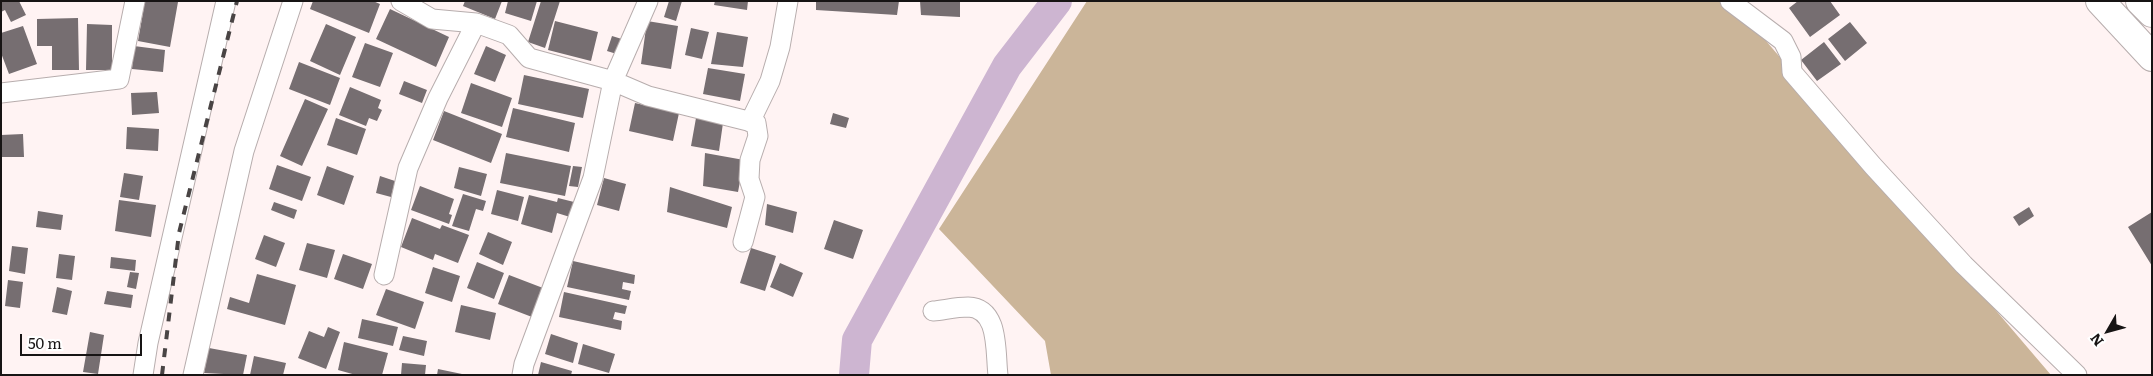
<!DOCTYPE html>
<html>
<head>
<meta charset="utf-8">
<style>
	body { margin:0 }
	#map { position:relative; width:2153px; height:376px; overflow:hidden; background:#fff3f3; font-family:Literata,serif }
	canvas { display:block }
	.frame { position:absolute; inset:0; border:2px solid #171414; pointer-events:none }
	.north { position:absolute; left:2083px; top:306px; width:50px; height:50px; -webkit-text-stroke:4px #fff; paint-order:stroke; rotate:232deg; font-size:14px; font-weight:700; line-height:20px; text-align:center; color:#171414 }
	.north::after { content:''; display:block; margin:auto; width:18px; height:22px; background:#171414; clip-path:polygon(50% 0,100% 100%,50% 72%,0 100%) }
	.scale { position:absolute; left:20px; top:334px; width:122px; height:22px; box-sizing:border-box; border:2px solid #171414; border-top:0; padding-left:6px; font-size:15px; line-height:18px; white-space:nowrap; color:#171414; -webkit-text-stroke:4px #fff; paint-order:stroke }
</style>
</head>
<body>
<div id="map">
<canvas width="2153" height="376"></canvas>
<div class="frame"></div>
<div class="north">N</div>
<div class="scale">50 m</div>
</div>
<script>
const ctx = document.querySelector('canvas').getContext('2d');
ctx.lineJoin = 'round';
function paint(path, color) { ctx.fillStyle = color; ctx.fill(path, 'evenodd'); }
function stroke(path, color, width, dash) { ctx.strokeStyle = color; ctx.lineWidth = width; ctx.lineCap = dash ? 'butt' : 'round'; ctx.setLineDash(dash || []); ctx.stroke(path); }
paint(new Path2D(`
	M1087 1H1732L2051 375H1051L1045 341 939 229Z`), '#cbb599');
stroke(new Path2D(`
	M854 375 857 340 1007 66 1057 1`), '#cdb5d1', 30);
paint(new Path2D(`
	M1 1H19L26 15 11 22 5 10 1 12Z
	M145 1 178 2 170 47 138 41Z
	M313 1H373L380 4 369 33 310 9Z
	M465 1H502L495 19 463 6Z
	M508 1H537L531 21 505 13Z
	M541 1H560L545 48 528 42Z
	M669 1H682L676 21 664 17Z
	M715 1H748L747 10 714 5Z
	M816 1H899L897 15 816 10Z
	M920 1H960V17L921 15Z
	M1798 1H1830L1840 15 1810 37 1789 8Z
	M390 9 449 37 436 67 376 39Z
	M78 18 79 70H52V46H37V19Z
	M555 21 598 32 591 61 548 50Z
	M647 21 678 26 671 69 641 64Z
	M1850 22 1867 43 1845 61 1828 39Z
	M87 24 112 25V70H86Z
	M326 24 356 37 340 75 310 61Z
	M23 26 37 64 9 74 1 53V33Z
	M691 28 709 32 702 59 685 55Z
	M717 32 748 37 743 67 711 64Z
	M612 36 625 40 620 55 607 51Z
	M1824 42 1841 64 1817 81 1801 60Z
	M365 43 393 53 380 87 352 77Z
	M134 46 165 50 163 72 132 69Z
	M486 46 506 55 495 82 474 74Z
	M299 62 340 78 330 105 289 89Z
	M708 68 745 74 740 101 703 94Z
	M524 75 589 89 583 118 518 104Z
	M404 81 427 90 422 103 399 94Z
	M471 83 512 98 502 127 461 113Z
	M350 87 381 100 378 108 382 110 377 121 369 118 366 126 339 115Z
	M157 92 159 113 132 115 131 93Z
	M305 99 328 109 302 166 280 156Z
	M635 103 679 113 673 141 629 131Z
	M513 108 575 123 569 152 506 137Z
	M444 111 502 134 491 163 433 140Z
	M833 113 849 118 846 128 830 124Z
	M336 118 366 129 357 155 327 145Z
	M696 118 723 123 719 151 691 146Z
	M127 127 159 129 158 151 126 149Z
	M23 134 24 157H1V135Z
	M506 153 571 166 565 196 500 183Z
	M705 153 744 160 738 192 703 186Z
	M277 165 311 177 302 201 269 189Z
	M327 166 354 176 344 205 317 195Z
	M573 166 582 167 578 187 569 186Z
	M459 167 487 174 481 196 454 188Z
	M124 173 143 176 139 200 120 197Z
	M380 176 395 181 391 197 376 193Z
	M604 178 626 184 619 211 597 205Z
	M420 186 454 199 449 214 452 215 449 224 411 210Z
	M670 187 732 207 727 228 667 212Z
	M497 190 524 197 518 221 491 214Z
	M463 194 486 201 483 211 476 209 469 231 452 226Z
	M529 195 557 202 558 198 574 202 570 217 557 213 552 233 521 224Z
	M119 200 156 205 151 237 115 231Z
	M274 202 297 210 294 219 271 210Z
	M767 204 797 212 793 233 765 225Z
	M2029 207 2034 216 2019 226 2013 217Z
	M38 211 63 215 61 230 36 227Z
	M2152 212V266L2128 227Z
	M412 218 440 229 442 225 469 235 458 263 435 254 433 260 401 247Z
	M834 220 863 230 853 259 824 249Z
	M488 232 512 242 503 265 479 254Z
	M264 235 285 243 276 267 255 259Z
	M307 243 335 250 327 278 299 270Z
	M12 246 28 248 25 274 9 271Z
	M751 248 776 256 765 291 740 283Z
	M59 254 75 256 72 280 56 278Z
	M343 254 372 264 363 289 334 279Z
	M111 257 136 260 135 271 110 268Z
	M573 261 635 275 634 284 623 282 622 289 631 291 629 300 567 287Z
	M477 262 504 273 494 299 467 288Z
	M780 263 803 273 793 297 770 287Z
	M433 267 460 276 452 302 425 293Z
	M130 272 139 273 136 289 127 287Z
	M257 274 296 285 285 325 227 309 230 297 249 303Z
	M509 275 543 288 532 317 498 304Z
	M8 280 23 282 20 308 5 306Z
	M57 287 72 291 67 315 52 312Z
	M386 289 424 302 415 329 376 315Z
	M107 291 133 295 131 308 104 304Z
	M564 292 627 306 625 314 615 312 613 319 622 321 621 330 559 317Z
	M461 305 496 313 490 340 455 332Z
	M362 319 398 327 393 346 358 338Z
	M328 327 340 332 326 369 298 358 309 331 324 337Z
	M90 332 104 335 98 374 83 372Z
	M551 334 578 343 573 363 545 354Z
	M403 336 427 341 424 356 399 350Z
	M344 342 388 353 382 375H356L338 370Z
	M583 344 615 354 609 373 578 364Z
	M209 348 247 355 243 375 204 373Z
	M254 356 286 363 283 375H250Z
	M541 362 572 371 571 375H538Z
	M402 363 426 365 425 375H401Z
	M438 369 462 374V375H437Z`), '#766e71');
const minor = new Path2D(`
	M401 1 432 19 476 23 509 35 529 58 613 81 648 96 756 123 758 136 750 160 749 179 755 197 743 242
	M1730 1 1783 41 1791 57 1792 72 1873 166 1964 265 2077 375
	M1 93 119 79 135 1
	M750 122 770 81 780 47 788 1
	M384 275 408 168 438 98 476 23
	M933 311C944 310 956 307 968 307 1000 308 995 352 998 375
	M143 375 148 343 226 1
	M193 375 244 151 293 1
	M522 375 524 364 593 178 613 81 648 1`);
const primary = new Path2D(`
	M2100 1 2152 57
	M2140 1 2152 13`);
stroke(minor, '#b7adad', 21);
stroke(primary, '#b7adad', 30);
stroke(minor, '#fff', 19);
stroke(primary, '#fff', 28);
stroke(new Path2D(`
	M162 375 179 233 237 1`), '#494444', 4, [9, 9]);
</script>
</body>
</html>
